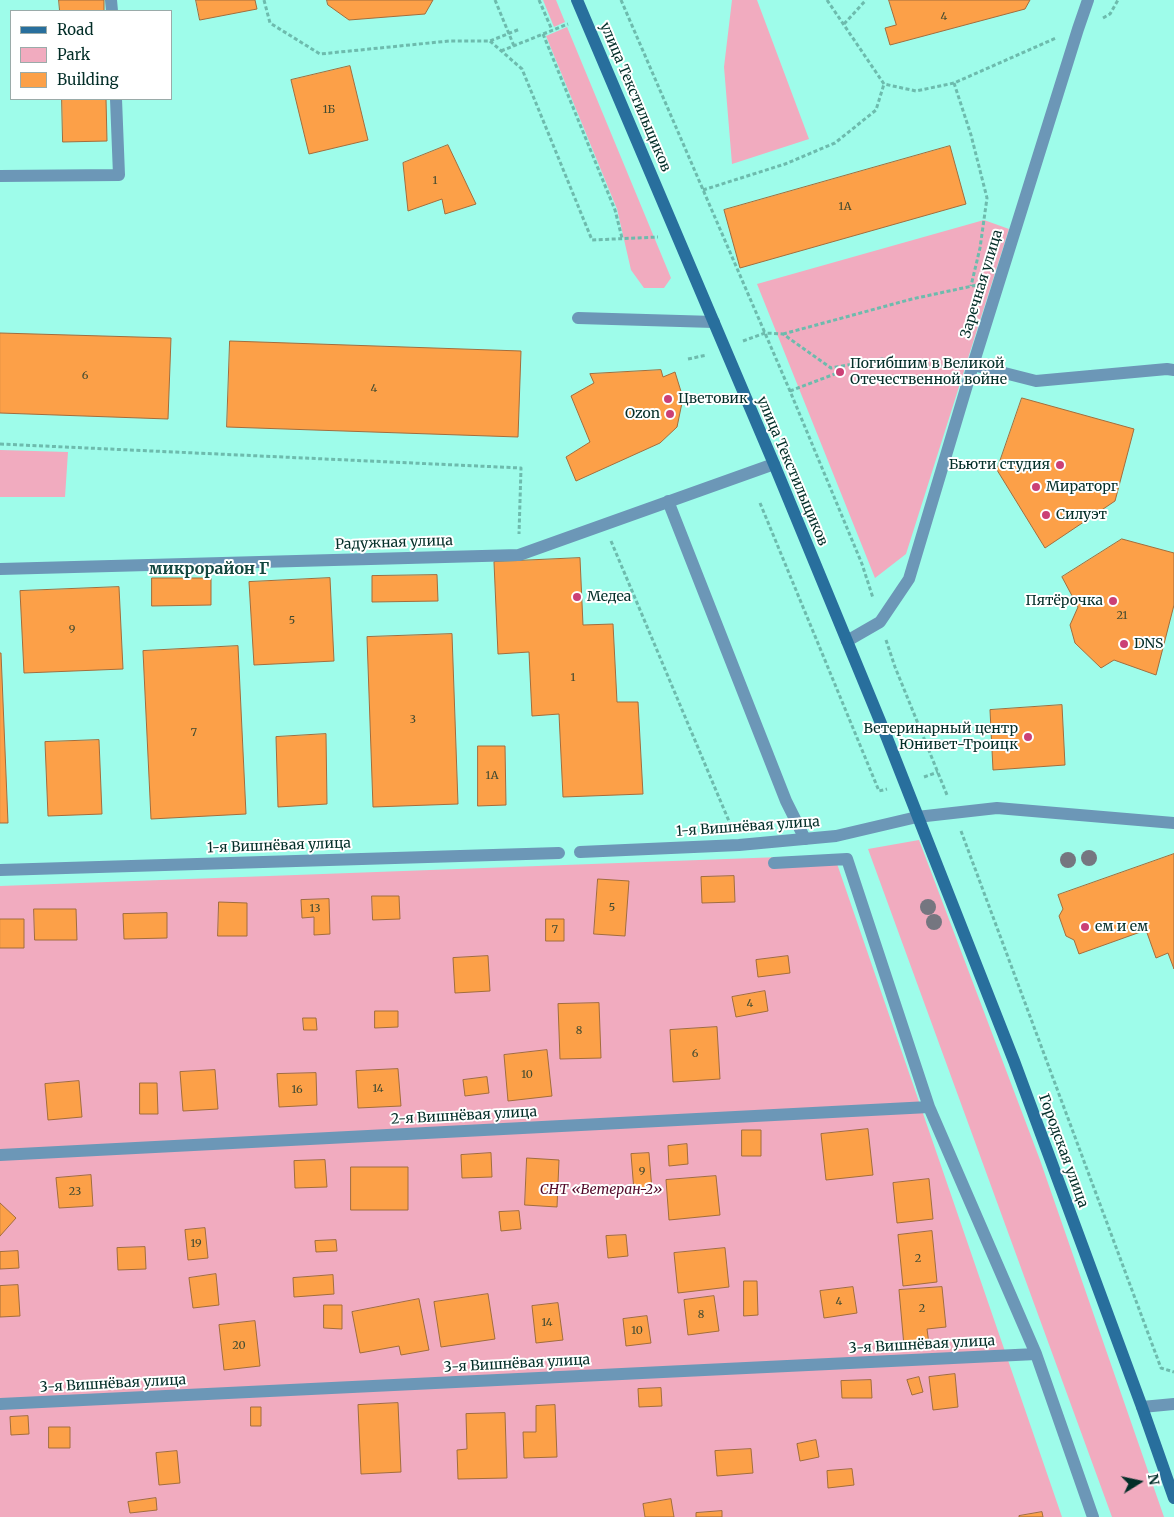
<!DOCTYPE html>
<html>
<head>
<meta charset="utf-8">
<style>
	body { margin:0 }
	#map { position:relative; width:1174px; height:1517px; overflow:hidden; background:#9efcea; font-family:Merriweather,serif }
	canvas { display:block }
	.legend { position:absolute; left:10px; top:10px; width:162px; height:90px; box-sizing:border-box; background:#fff; border:1px solid #9aaba9; margin:0; padding:6px 9px; list-style:none; font-size:15px; color:#032e28 }
	.legend li { display:flex; align-items:center; gap:10px; height:25px }
	.legend b { width:25px; border:1px solid #9aaba9 }
	.north { position:absolute; left:1114px; top:1457px; width:50px; height:50px; -webkit-text-stroke:4px #fff; paint-order:stroke; rotate:80deg; font-size:14px; font-weight:700; line-height:20px; text-align:center; color:#032e28 }
	.north::after { content:''; display:block; margin:auto; width:18px; height:22px; background:#032e28; clip-path:polygon(50% 0,100% 100%,50% 72%,0 100%) }
</style>
</head>
<body>
<div id="map">
<canvas width="1174" height="1517"></canvas>
<ul class="legend">
<li><b style="height:6px;background:#286f9d"></b>Road</li>
<li><b style="height:14px;background:#f1abbf"></b>Park</li>
<li><b style="height:14px;background:#fca048"></b>Building</li>
</ul>
<div class="north">N</div>
</div>
<script>
const ctx = document.querySelector('canvas').getContext('2d');
ctx.lineJoin = 'round';
function paint(path, color) { ctx.fillStyle = color; ctx.fill(path, 'evenodd'); }
function stroke(path, color, width, dash) { ctx.strokeStyle = color; ctx.lineWidth = width; ctx.lineCap = dash ? 'butt' : 'round'; ctx.setLineDash(dash || []); ctx.stroke(path); }
function write(font, color, halo, rows, align = 'center') {
  ctx.font = font + ' Merriweather,serif'; ctx.lineWidth = 4; ctx.setLineDash([]); ctx.textBaseline = 'middle'; ctx.strokeStyle = halo; ctx.fillStyle = color; for (const [text, x, y, turn = 0] of rows) {
    ctx.save(); ctx.translate(x, y); ctx.rotate((+turn || 0) * Math.PI / 180); ctx.textAlign = isNaN(turn) ? turn : align; if (halo) ctx.strokeText(text, 0, 0); ctx.fillText(text, 0, 0); ctx.restore();
  }
}
paint(new Path2D(`
	M543 0H556L565 22 554 27Z
	M732 0H757L809 139 732 164 724 67Z
	M567 27 671 278 664 288H644L631 270 617 209 546 36Z
	M984 220 1009 229 906 554 875 578 757 284Z
	M0 450 68 452 65 497H0Z
	M919 840 1040 1160 1164 1517H1112L868 849Z
	M834 855 1062 1517H0V886Z`), '#f1abbf');
const building = new Path2D(`
	M59 0H104V11H60Z
	M196 0H255L257 9 200 20Z
	M327 0H433L425 14 349 20 328 5Z
	M889 0H1030L1025 9 890 45 885 28 896 25Z
	M350 66 368 140 309 154 291 80Z
	M62 99H106L107 141 63 142Z
	M448 145 476 204 445 214 442 199 408 211 403 163Z
	M950 146 966 204 740 268 724 210Z
	M0 333 171 338 168 419 0 413Z
	M230 341 521 351 518 437 227 427Z
	M661 370 663 377 675 372 683 398 677 427 660 443 576 481 566 457 590 442 571 396 594 383 590 374Z
	M1022 398 1134 429 1115 501 1045 548 997 470Z
	M1122 539 1174 553V605L1156 675 1114 660 1101 668 1075 643 1070 625 1078 607 1062 577Z
	M580 558 583 625 613 624 617 702H638L643 794 563 797 559 714 532 716 529 652 498 654 494 562Z
	M437 575 438 601 372 602V576Z
	M152 578H211V605L152 606Z
	M330 578 334 661 254 665 249 582Z
	M119 587 123 669 24 673 20 591Z
	M452 634 458 804 373 807 367 637Z
	M238 646 246 814 151 819 143 651Z
	M0 653H1L8 823H0Z
	M1062 705 1065 765 993 770 990 710Z
	M326 734 327 804 278 807 276 737Z
	M99 740 102 814 48 816 45 742Z
	M478 746H505L506 805 478 806Z
	M1174 854V969L1168 953 1156 958 1146 930 1079 954 1074 940 1066 936 1059 916 1063 909 1058 895Z
	M734 876 735 902 702 903 701 877Z
	M598 879 629 881 625 936 594 934Z
	M372 896H399L400 919 373 920Z
	M329 899 330 934 314 935V917L302 918 301 900Z
	M219 902 247 903V936H218Z
	M34 909H76L77 940H35Z
	M167 913V938L124 939 123 914Z
	M0 919H24V948H0Z
	M546 919H564V941H546Z
	M488 956 490 991 455 993 453 958Z
	M788 956 790 973 758 977 756 960Z
	M765 991 768 1011 736 1017 732 997Z
	M599 1003 601 1058 560 1059 558 1004Z
	M375 1011H398V1027L375 1028Z
	M303 1018H316L317 1030H304Z
	M717 1027 720 1079 673 1082 670 1030Z
	M547 1050 552 1096 508 1101 504 1055Z
	M398 1069 401 1106 358 1108 356 1071Z
	M215 1070 218 1109 183 1111 180 1072Z
	M316 1073 317 1105 279 1107 277 1074Z
	M487 1077 489 1093 465 1096 463 1080Z
	M79 1081 82 1117 48 1120 45 1084Z
	M140 1083H157L158 1114H140Z
	M868 1129 873 1175 826 1180 821 1134Z
	M742 1130H761V1156H742Z
	M687 1144 688 1164 669 1166 668 1146Z
	M491 1153 492 1177 462 1178 461 1155Z
	M649 1153 652 1190 634 1191 631 1154Z
	M527 1158 559 1160 557 1207 525 1205Z
	M325 1160 327 1187 295 1188 294 1161Z
	M351 1167H408V1210H351Z
	M91 1175 93 1206 59 1208 56 1178Z
	M716 1176 720 1215 669 1220 666 1180Z
	M929 1179 933 1219 897 1223 893 1183Z
	M0 1203 16 1218 0 1236Z
	M519 1211 521 1229 501 1231 499 1212Z
	M205 1228 208 1258 188 1260 185 1230Z
	M932 1231 937 1282 903 1286 898 1235Z
	M626 1235 628 1256 608 1258 606 1236Z
	M336 1240 337 1251 316 1252 315 1241Z
	M145 1247 146 1269 118 1270 117 1248Z
	M725 1248 729 1287 678 1293 674 1253Z
	M18 1251 19 1268 0 1269V1252Z
	M216 1274 219 1305 193 1308 189 1278Z
	M333 1275 334 1294 294 1297 293 1278Z
	M744 1281H757L758 1315 744 1316Z
	M18 1285 20 1316 0 1317V1286Z
	M853 1287 857 1313 824 1318 820 1291Z
	M942 1287 946 1327 927 1329 929 1344 904 1346 899 1290Z
	M488 1294 495 1339 441 1347 434 1302Z
	M714 1296 719 1331 688 1335 684 1300Z
	M419 1299 429 1350 401 1355 399 1346 360 1353 352 1312Z
	M558 1303 563 1340 536 1343 532 1306Z
	M324 1305H342V1329L324 1328Z
	M647 1316 651 1343 626 1346 623 1319Z
	M255 1321 260 1366 224 1370 219 1325Z
	M955 1374 958 1407 933 1410 929 1377Z
	M919 1377 923 1392 912 1395 907 1380Z
	M871 1380 872 1398H842L841 1381Z
	M661 1388 662 1406 639 1407 638 1389Z
	M398 1403 401 1472 361 1474 358 1405Z
	M555 1405 557 1457 524 1458 523 1432H536V1406Z
	M251 1407H261V1426H251Z
	M505 1413 507 1478 458 1479 457 1450 467 1449 466 1414Z
	M28 1416 29 1434 11 1435 10 1417Z
	M49 1427H70V1448H49Z
	M816 1440 819 1457 800 1461 797 1444Z
	M751 1449 753 1473 717 1476 715 1451Z
	M177 1451 180 1483 159 1485 156 1453Z
	M852 1469 854 1485 828 1488 827 1471Z
	M156 1498 157 1510 130 1513 128 1502Z
	M671 1499 674 1517H645L643 1504Z
	M722 1511V1517H696V1513Z
	M1042 1512 1043 1517H1019V1516Z`);
paint(building, '#fca048');
stroke(building, '#a26d3d', 1);
stroke(new Path2D(`
	M264 0 270 23 320 54 449 41H490L520 29
	M495 0 514 46
	M539 0 552 30
	M621 0 790 391 862 564 873 598
	M827 0 884 84 916 91 954 83 1056 38
	M1103 18 1110 14 1118 0
	M844 24 866 0
	M543 34 615 210 622 238
	M490 41 522 69 592 240 658 237
	M501 51 568 24
	M954 83 971 135 987 198 980 248 971 286
	M703 190 785 164 835 143 876 110 884 84
	M783 334 912 299 977 285
	M743 341 765 333 783 334 831 368 882 359 936 366H953
	M688 359 707 355
	M790 391 840 372
	M0 444 521 468 519 534
	M760 503 879 791 887 789
	M611 541 731 826
	M886 640 895 667 947 795
	M924 777 938 772
	M961 831 1161 1368 1174 1372`), '#6dbbad', 3, [4, 2.5]);
stroke(new Path2D(`
	M111 0 112 11
	M0 176 119 175 116 99
	M578 318 714 322
	M668 501 786 801 805 839
	M0 569 519 555 774 464
	M1142 1407 1174 1404`), '#6c97b7', 12);
stroke(new Path2D(`
	M973 365 1036 381 1167 369 1174 370
	M847 641 880 622 909 579 973 365 1078 29 1088 0
	M580 852 739 845 836 836 917 817 997 808 1174 823
	M774 863 847 859 929 1107 1036 1354 1093 1517
	M0 870 559 853
	M0 1155 929 1107
	M0 1404 1036 1354`), '#6c97b7', 12);
stroke(new Path2D(`
	M577 0 774 464 887 738 1014 1061 1142 1407 1174 1498`), '#286f9d', 12);
ctx.fillStyle = '#757680';
for (const [x, y] of [
	[1089,858],
	[1068,860],
	[928,907],
	[934,922]
]) { ctx.beginPath(); ctx.arc(x, y, 8, 0, 2 * Math.PI); ctx.fill(); }
for (const [x, y, r, color] of [
	[840,372,5,"#cb4075"],
	[668,399,5,"#cb4075"],
	[670,414,5,"#cb4075"],
	[1060,465,5,"#cb4075"],
	[1036,487,5,"#cb4075"],
	[1046,515,5,"#cb4075"],
	[577,597,5,"#cb4075"],
	[1113,601,5,"#cb4075"],
	[1124,644,5,"#cb4075"],
	[1028,737,5,"#cb4075"],
	[1085,927,5,"#cb4075"]
]) { const dot = new Path2D(); dot.arc(x, y, r, 0, 2 * Math.PI); ctx.fillStyle = color; ctx.fill(dot); stroke(dot, '#fff', 2); }
write('11px', '#414a30', null, [
	["4",944,17],
	["1Б",329,110],
	["1",435,181],
	["1А",845,207],
	["6",85,376],
	["4",374,389],
	["21",1122,616],
	["5",292,621],
	["9",72,630],
	["1",573,678],
	["3",413,720],
	["7",194,733],
	["1А",492,776],
	["5",612,908],
	["13",315,909],
	["7",555,930],
	["4",750,1004],
	["8",579,1031],
	["6",695,1054],
	["10",527,1075],
	["14",378,1089],
	["16",297,1090],
	["9",642,1172],
	["23",75,1192],
	["19",196,1244],
	["2",918,1259],
	["4",839,1302],
	["2",922,1309],
	["8",701,1315],
	["14",547,1323],
	["10",637,1331],
	["20",239,1346]
]);
write('14px', '#032e28', '#fff', [
	["улица Текстильщиков",635,97,67],
	["Заречная улица",982,284,-73],
	["улица Текстильщиков",792,471,67],
	["Радужная улица",394,543,-2],
	["1-я Вишнёвая улица",748,827,-4],
	["1-я Вишнёвая улица",279,846,-2],
	["2-я Вишнёвая улица",464,1116,-3],
	["Городская улица",1063,1151,70],
	["3-я Вишнёвая улица",922,1345,-3],
	["3-я Вишнёвая улица",517,1364,-3],
	["3-я Вишнёвая улица",113,1384,-3]
]);
write('14px', '#032e28', '#fff', [
	["Погибшим в Великой",850,364],
	["Отечественной войне",850,380],
	["Цветовик",678,399],
	["Ozon",660,414,"right"],
	["Бьюти студия",1050,465,"right"],
	["Мираторг",1046,487],
	["Силуэт",1056,515],
	["Медеа",587,597],
	["Пятёрочка",1103,601,"right"],
	["DNS",1134,644],
	["Ветеринарный центр",1018,729,"right"],
	["Юнивет-Троицк",1018,745,"right"],
	["ем и ем",1095,927]
], 'left');
write('italic 14px', '#530929', '#fff', [
	["СНТ «Ветеран-2»",601,1190]
]);
write('bold 16px', '#11463e', '#fff', [
	["микрорайон Г",209,569]
]);
</script>
</body>
</html>
